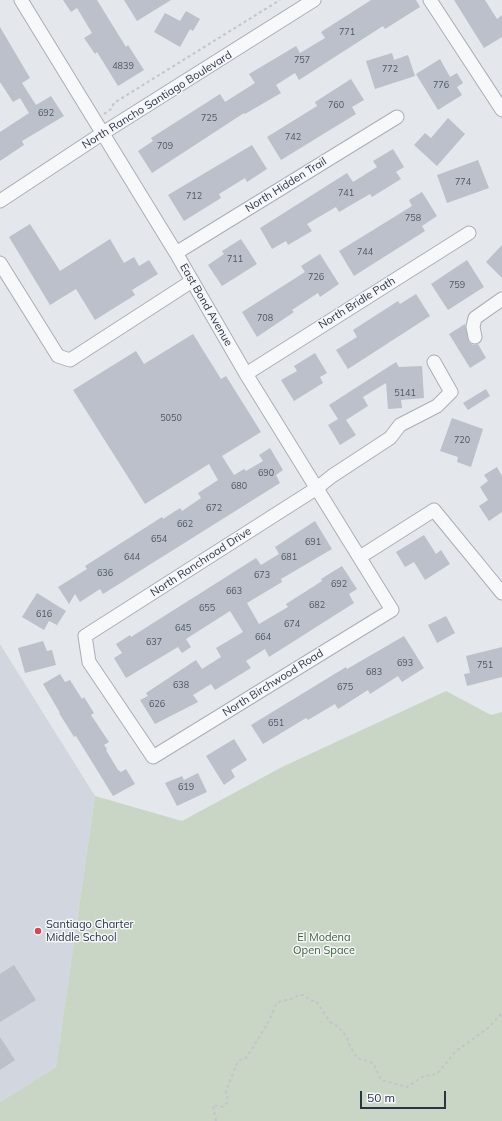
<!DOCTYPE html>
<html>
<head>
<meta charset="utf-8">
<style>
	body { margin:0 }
	#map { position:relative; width:502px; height:1121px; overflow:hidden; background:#e4e7ec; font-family:Mulish,sans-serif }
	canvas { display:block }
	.scale { position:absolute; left:360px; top:1091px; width:86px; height:18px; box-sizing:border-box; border:2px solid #2b3445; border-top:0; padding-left:5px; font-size:12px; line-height:14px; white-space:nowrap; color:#2b3445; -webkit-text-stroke:3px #f4f6f9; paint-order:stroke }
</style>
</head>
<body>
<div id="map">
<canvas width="502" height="1121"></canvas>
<div class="scale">50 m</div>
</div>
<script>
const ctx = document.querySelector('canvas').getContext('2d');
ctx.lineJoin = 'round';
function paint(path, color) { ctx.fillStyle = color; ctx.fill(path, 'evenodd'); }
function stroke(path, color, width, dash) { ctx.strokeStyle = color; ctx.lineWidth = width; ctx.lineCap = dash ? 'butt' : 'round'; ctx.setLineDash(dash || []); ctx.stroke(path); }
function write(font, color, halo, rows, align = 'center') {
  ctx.font = font + ' Mulish,sans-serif'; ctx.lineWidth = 3; ctx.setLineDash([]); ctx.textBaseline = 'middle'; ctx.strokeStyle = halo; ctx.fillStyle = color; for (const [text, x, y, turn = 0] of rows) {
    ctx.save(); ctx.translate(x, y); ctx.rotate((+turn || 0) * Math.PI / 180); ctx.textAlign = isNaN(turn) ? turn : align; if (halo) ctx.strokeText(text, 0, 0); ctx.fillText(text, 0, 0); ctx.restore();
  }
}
paint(new Path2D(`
	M0 644 95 796 56 1067 0 1102Z`), '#d2d6de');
paint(new Path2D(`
	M446 691 491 715 502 712V1121H0V1102L56 1067 95 796 182 821 282 767Z`), '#c9d6c5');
paint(new Path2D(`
	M63 0H97L126 47 128 45 144 70 118 86 97 52 95 54 84 38 92 33 77 8 71 12Z
	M124 0H171L137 21Z
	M371 0H416L420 7 385 29 383 26 299 80 295 73 276 85 281 93 245 114 244 113 152 173 138 151 153 141 151 138 220 94 225 102 255 83 249 74 296 46 300 53 325 38 321 32Z
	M454 0H485L497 19 502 15V37L484 48Z
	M186 11 200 19 193 31 190 29 180 47 154 32 165 13 180 21Z
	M0 27 30 78 22 83 36 105 51 96 64 116 22 141 24 145 0 161V132L29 113 20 98 13 102 0 82Z
	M392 53 394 60 408 55 415 76 375 89 366 61Z
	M440 59 450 77 457 73 463 83 457 87 462 95 438 110 416 74Z
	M351 79 364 100 352 107 356 114 281 160 267 137 317 106 315 102Z
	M448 118 465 134 437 166 414 145 425 133 431 138Z
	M252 145 267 169 247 182 245 178 219 194 221 198 184 221 168 195Z
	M393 149 404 167 396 172 401 179 372 197 370 194 339 212 336 207 307 224 312 231 288 245 286 241 272 249 260 228 347 173 353 182 377 167 373 161Z
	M478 160 489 188 447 203 437 175Z
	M422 192 437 216 422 226 425 231 354 276 339 251 412 206 409 200Z
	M30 224 60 271 110 239 124 263 134 257 139 266 149 260 158 274 132 290 135 295 95 320 76 289 50 305 9 237Z
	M241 239 257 264 222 286 208 265 224 254 222 251Z
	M502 245V278L486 262Z
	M320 254 339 284 320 297 318 293 292 310 294 312 257 337 242 312 305 272 301 266Z
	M467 260 484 287 448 310 431 284Z
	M416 294 430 316 348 369 336 350 357 337 353 330 398 301 400 304Z
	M465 324 469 342 473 345 478 344 486 358 470 368 449 334Z
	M193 334 221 379 226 376 261 432 222 456 234 475 244 469 246 471 263 461 259 455 270 448 283 470 276 475 280 483 103 594 100 589 80 602 75 594 69 604 58 587 87 569 85 566 162 517 163 519 180 508 182 511 201 498 198 493 218 480 209 464 145 504 73 390 136 351 144 364Z
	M315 353 327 373 320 377 323 383 294 401 281 380 297 371 294 366Z
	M396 362 399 367 422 366 424 398 401 400 402 408 388 409 386 383 363 397 368 406 346 420 356 435 340 445 328 425 338 419 329 405Z
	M486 389 490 396 468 410 463 403Z
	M452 418 483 429 471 467 457 462 458 457 440 451Z
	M497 467 502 476V512L489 521 479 506 488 500 480 487 488 481 484 475Z
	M315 521 332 549 281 579 282 582 247 603 259 624 288 607 286 604 322 581 321 579 342 566 357 589 349 594 354 603 269 657 265 649 246 661 251 668 215 690 211 684 193 695 198 702 155 724 140 700 148 696 146 693 196 660 202 669 221 657 216 648 243 632 230 611 186 639 191 647 182 653 178 647 126 678 114 658 122 653 116 644 130 635 131 637 256 558 261 565 279 554 275 547Z
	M424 535 436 554 441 550 450 564 425 580 414 562 405 567 396 552Z
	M37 593 66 611 57 625 49 621 44 630 22 617Z
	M446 616 455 633 437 643 428 625Z
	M404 636 424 668 402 682 398 676 370 694 368 690 338 709 335 704 308 720 306 718 263 744 251 725 346 667 347 669Z
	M43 641 47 651 52 650 56 665 25 673 18 648Z
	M502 647V677L467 686 464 674 470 673 466 656Z
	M60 674 65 682 70 680 82 699 84 697 94 713 91 715 109 742 104 745 107 749 106 750 118 770 121 772 126 769 135 784 113 796 76 736 74 737 59 713H60L43 684Z
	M234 739 247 760 231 770 235 777 224 785 206 756Z
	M198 773 207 792 177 806 165 783 182 776 184 780Z
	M14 965 36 1000 0 1022V974Z
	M0 1037 15 1060 0 1070Z`), '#bbc0ca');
const minor = new Path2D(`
	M21 0 176 253 246 374 392 610 153 757 89 662 85 636 317 488 332 476 390 438 400 425 437 406 451 392 434 362
	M430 0 502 110
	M0 201 103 133 314 0
	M176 253 397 117
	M0 263 58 356 70 360 192 281
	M475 337 473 327 475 318 502 299
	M246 374 469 233
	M360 557 434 510 502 593`);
stroke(minor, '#a9aeb7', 15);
stroke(new Path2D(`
	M104 114 111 109 114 103 280 0
	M216 1121 213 1105 222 1107 228 1102 226 1091 238 1061 247 1057 269 1021 276 1004 281 1001 291 999 299 995H304L312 1001H316L330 1022 337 1026 347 1037 350 1046 357 1058 373 1063 381 1080 407 1087 424 1076 437 1074 456 1051 488 1028 502 1013`), '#c2c5cb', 2, [3, 3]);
stroke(minor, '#f7f8fa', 13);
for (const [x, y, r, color] of [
	[38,931,4,"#d1495b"]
]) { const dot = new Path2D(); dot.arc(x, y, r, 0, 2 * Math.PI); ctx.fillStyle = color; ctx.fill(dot); stroke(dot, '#f4f6f9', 1.5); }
write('9px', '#4f5766', null, [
	["771",347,32],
	["757",302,60],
	["4839",123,66],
	["772",390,69],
	["776",441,85],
	["760",336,105],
	["692",46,113],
	["725",209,118],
	["742",293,137],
	["709",165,146],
	["774",463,182],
	["741",346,193],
	["712",194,196],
	["758",413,218],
	["744",365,252],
	["711",235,259],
	["726",316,277],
	["759",457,285],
	["708",265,318],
	["5141",405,393],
	["5050",171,418],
	["720",462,440],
	["690",266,473],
	["680",239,486],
	["672",214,508],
	["662",185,524],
	["654",159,539],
	["691",313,542],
	["644",132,557],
	["681",289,557],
	["636",105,573],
	["673",262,575],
	["692",339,584],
	["663",234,591],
	["682",317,605],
	["655",207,608],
	["616",44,614],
	["674",292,624],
	["645",183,628],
	["664",263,637],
	["637",154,642],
	["693",405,663],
	["751",485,665],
	["683",374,672],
	["638",181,685],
	["675",345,687],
	["626",157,704],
	["651",276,723],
	["619",186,787]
]);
write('11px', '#2b3445', '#f4f6f9', [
	["North Rancho Santiago Boulevard",157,100,-32],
	["North Hidden Trail",286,185,-32],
	["North Bridle Path",357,303,-32],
	["East Bond Avenue",206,305,60],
	["North Ranchroad Drive",201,562,-33],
	["North Birchwood Road",273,683,-32]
]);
write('11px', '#2b3445', '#f4f6f9', [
	["Santiago Charter",46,925],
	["Middle School",46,938]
], 'left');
write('11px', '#3f6138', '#f4f6f9', [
	["El Modena",324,938],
	["Open Space",324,951]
]);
</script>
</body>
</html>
